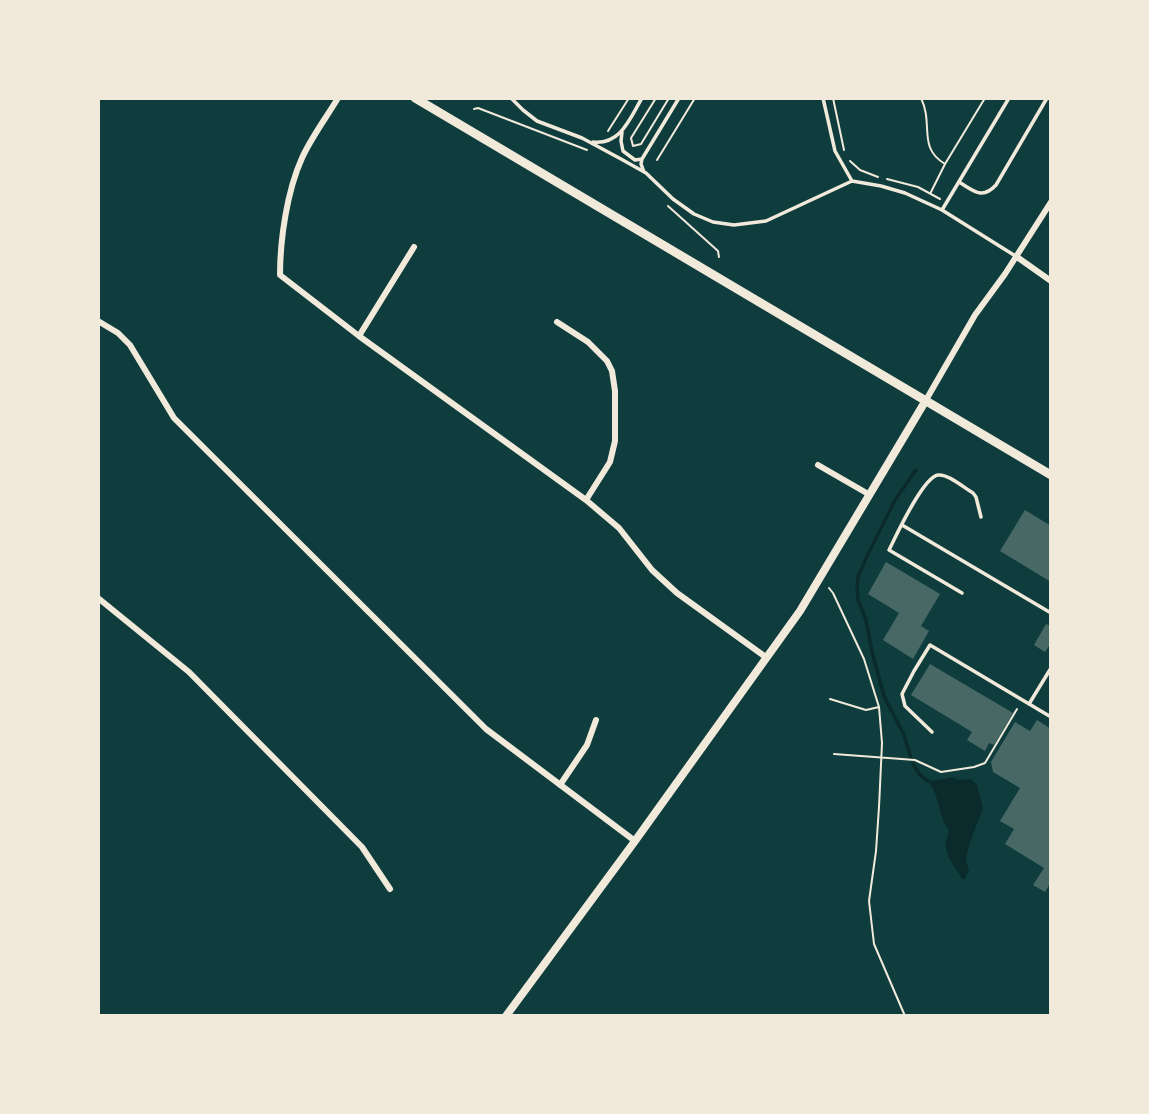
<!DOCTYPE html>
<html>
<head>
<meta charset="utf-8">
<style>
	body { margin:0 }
	#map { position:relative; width:1149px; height:1114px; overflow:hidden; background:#0f3d3e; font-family:Barlow,sans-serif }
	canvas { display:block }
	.frame { position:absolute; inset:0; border:100px solid #f1e9da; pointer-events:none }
</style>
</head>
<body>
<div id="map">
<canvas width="1149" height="1114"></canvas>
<div class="frame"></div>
</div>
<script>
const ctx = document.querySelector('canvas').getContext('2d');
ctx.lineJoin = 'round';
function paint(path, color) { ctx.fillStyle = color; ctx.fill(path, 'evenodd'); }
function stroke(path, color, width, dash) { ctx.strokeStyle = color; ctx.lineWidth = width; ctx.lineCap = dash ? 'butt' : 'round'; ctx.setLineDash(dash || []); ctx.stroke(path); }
paint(new Path2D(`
	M952 777 959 780 971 779 977 785 983 808 969 845 966 860 969 871 966 875V879H962L949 858 945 845 949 830C938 816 940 796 928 781 937 780 944 780 952 777Z`), '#0a2a2b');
stroke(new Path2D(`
	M911 758 904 735 884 696 872 652 866 620 858 600 857 589 858 577 867 556 895 500 916 470
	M913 764 920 775 928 781`), '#0a2a2b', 3.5);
paint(new Path2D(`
	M1025 510 1051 526V582L1000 551Z
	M886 562 940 594 921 626 929 631 913 659 883 640 899 613 868 594Z
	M1046 624 1051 626V643L1045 652 1034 645Z
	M930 664 1013 713 994 745 989 743 985 751 967 740 972 732 911 695Z
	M1037 720 1051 729V882L1045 892 1033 885 1044 868 1005 844 1014 829 1000 821 1020 788 993 772 991 762 1015 722 1030 731Z`), '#486865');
stroke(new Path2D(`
	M656 98 631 138 633 146 641 144 669 98
	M833 98 844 150
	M921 98C934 125 917 147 945 164
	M474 109 478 108 587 150
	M608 131 629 98
	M657 160 695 98
	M850 161 860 170 878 177
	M887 179 918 187 940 199
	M931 192 945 164 985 98
	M668 206 718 251 719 257
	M829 588 833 593 864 659 879 707 882 743 879 807 876 851 869 901 874 944 905 1016
	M830 699 866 710 879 707
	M834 754 915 760 941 772 974 767 985 763 1017 709`), '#f1e9da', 2);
stroke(new Path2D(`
	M511 98 523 110 537 121 582 138 621 159 646 173 673 199 694 214 713 222 734 225 766 221 852 181 881 186 905 193 942 210 1017 257
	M823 98 835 151 852 181
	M622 132 621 141 623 151 635 160 642 159
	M593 142C621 145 630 118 642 98
	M644 172 641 164 642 159 679 98
	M959 182C974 191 982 200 996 185L1047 98
	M942 210 1009 98
	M902 525 1051 613
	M962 593 889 550C896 536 923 477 938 475 949 474 964 488 973 493L976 497 981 517
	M1029 704 1051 668
	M932 732 905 706 902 694 914 671 930 645 1051 717`), '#f1e9da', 3.5);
stroke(new Path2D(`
	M338 98C326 118 311 138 302 158 287 191 280 240 280 275L359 336 586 500 619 528 652 570 677 593 767 658
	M1017 257 1051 281
	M98 321 118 333 130 345 174 418 486 729 635 841
	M557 322 588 342 607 361 612 371 615 391V441L610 462 586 500
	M359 336 414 247
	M926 400 975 315 1005 274 1051 202
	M818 465 870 495
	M98 598 189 672 362 847 390 889
	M560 785 587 745 596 720`), '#f1e9da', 6);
stroke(new Path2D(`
	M506 1016 635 841 800 611 926 400`), '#f1e9da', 8);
stroke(new Path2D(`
	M415 98 1051 475`), '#f1e9da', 9);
</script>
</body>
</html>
